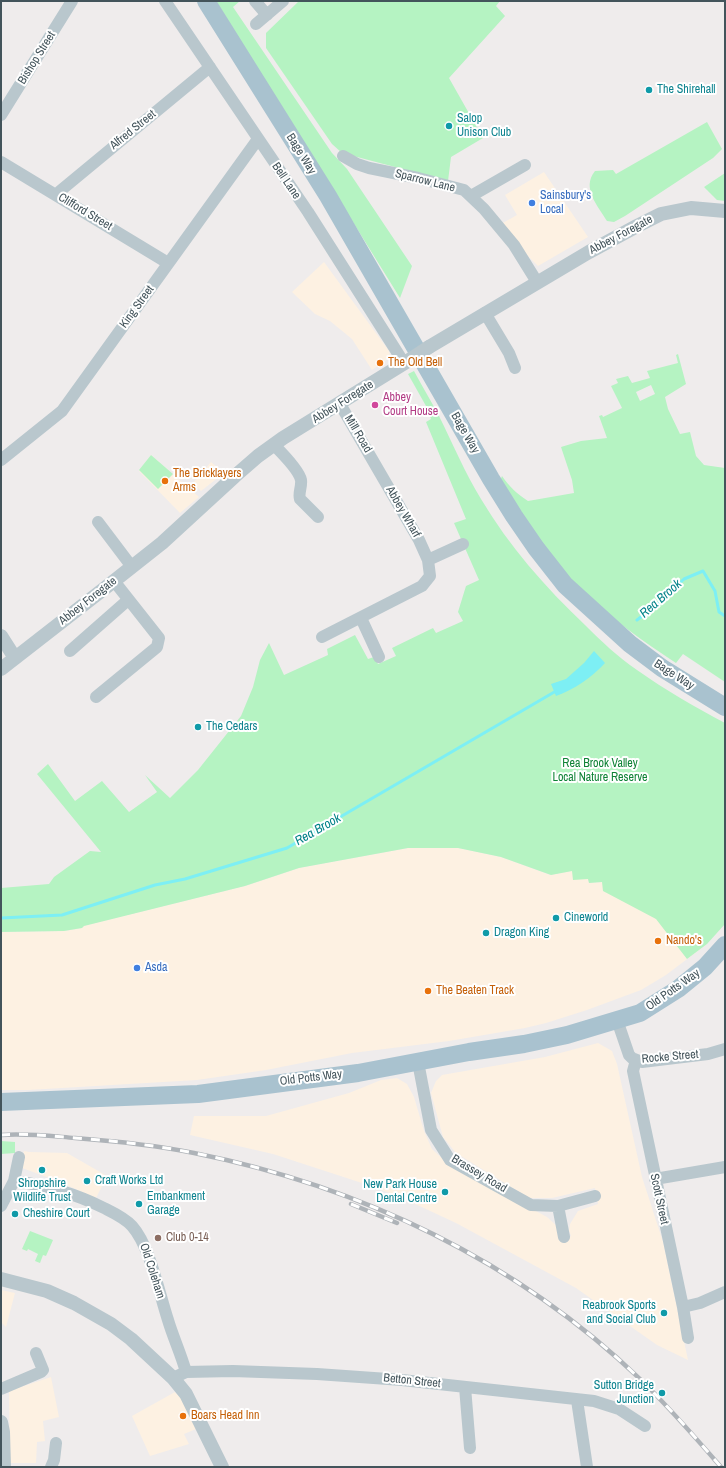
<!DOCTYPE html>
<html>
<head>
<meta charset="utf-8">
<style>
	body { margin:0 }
	#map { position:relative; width:726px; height:1468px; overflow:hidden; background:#efecec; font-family:"Archivo Narrow",sans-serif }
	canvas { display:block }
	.frame { position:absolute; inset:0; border:2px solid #43545b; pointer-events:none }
</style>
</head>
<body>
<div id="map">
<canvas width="726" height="1468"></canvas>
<div class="frame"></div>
</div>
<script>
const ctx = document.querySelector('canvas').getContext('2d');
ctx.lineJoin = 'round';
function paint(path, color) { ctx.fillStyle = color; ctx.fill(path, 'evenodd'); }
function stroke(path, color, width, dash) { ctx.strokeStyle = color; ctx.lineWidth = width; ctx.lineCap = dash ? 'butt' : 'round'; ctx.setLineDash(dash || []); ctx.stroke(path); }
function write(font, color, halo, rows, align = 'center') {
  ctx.font = font + ' "Archivo Narrow",sans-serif'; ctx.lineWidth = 4; ctx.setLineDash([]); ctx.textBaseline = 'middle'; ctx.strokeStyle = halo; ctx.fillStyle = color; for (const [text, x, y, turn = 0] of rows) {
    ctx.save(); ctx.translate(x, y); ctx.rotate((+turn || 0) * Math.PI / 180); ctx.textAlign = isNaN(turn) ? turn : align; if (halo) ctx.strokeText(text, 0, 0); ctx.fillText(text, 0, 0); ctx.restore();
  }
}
paint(new Path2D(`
	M544 172 588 237 538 266 517 245 501 224 517 215 505 195Z
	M324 262 389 351 390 357 388 359 372 370 352 339 330 321 315 314 292 292Z
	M151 455 199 497 180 513 139 471Z
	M211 462 224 473 201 491 193 483Z
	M408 848H458L501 857 550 875 572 871 588 879 589 883 602 882 707 944 666 975 641 990 587 1010 546 1023 525 1028 449 1041 352 1053 266 1070 197 1080 28 1090H1V932L64 931 82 928 83 926 245 886 299 868Z
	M598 1043 612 1051 617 1064 642 1177 663 1242 688 1360 657 1345 576 1288 456 1223 398 1196 365 1184 273 1154 190 1135 194 1116H266L349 1093 381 1080 397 1078 407 1084 414 1097 424 1131 432 1149 447 1163 547 1217 569 1237 571 1236 569 1230 570 1224 578 1211 598 1204 595 1188 552 1198H529L456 1153 443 1137 431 1093 436 1081 442 1075 545 1057Z
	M24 1151 29 1152 67 1153 107 1176 96 1198 55 1180 22 1168Z
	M1 1290 15 1293 6 1327 1 1322Z
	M51 1377 59 1417 43 1421 45 1441 37 1442 36 1463H10L9 1391Z
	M175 1392 182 1399 196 1429 184 1434 189 1444 150 1456 132 1416Z`), '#fdf1e2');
paint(new Path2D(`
	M216 1H240L233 7 332 153 347 169 412 266 400 298Z
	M299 1H500L496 6 505 16 449 78 483 138 451 157 448 181 342 153 332 144 266 48V33Z
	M707 122 722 149 713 158 625 216 614 222 607 221C598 206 581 188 595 171L613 170 616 174Z
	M725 173V201L717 200 704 187Z
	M678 354 686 384 665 397 668 409 680 434 690 432 696 456 704 465 725 468V682L683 654 676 663C643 641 611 619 582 591 550 559 526 518 500 481L502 476C509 486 517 494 528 501L574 493 572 480 561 447 581 441 607 438 599 416 602 415 603 417 622 408 611 386 618 383 616 379 628 376 632 383 650 378 647 371 678 363 676 355ZM651 385 655 394 640 401 636 392Z
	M414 371C422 386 431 401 439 416 453 444 465 473 481 499 509 546 545 587 585 625 601 641 618 657 637 670 665 690 695 707 725 723V924L707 944 687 959 656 919 603 891 602 882 589 883 588 879 573 880 572 871 551 875 501 857 458 848H408L299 868 245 886 84 926 82 928 64 931 1 932V888L49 884 54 877 90 851 101 852 37 774 48 764 75 801 102 781 129 812 157 792 145 775 170 798 198 770 241 716 253 687 260 660 269 643 284 675 328 655 327 649 355 635 368 659 374 657 378 664 396 656 392 648 433 628 436 633 463 621 458 612 466 586 479 580 454 523 466 519 426 422 431 419 426 406 408 374Z
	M151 455 173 474 158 489 139 470Z
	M1 1141 15 1142V1153L1 1154Z
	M30 1231 53 1240 46 1256 43 1255 40 1263 35 1261 38 1254 28 1249 27 1251 22 1249Z`), '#b5f3c2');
paint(new Path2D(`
	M594 651 605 663C591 678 575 689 556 696L551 684 566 679 584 663Z`), '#7deff4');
stroke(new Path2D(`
	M637 620 654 607 684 579 703 571 715 591 719 612 725 616
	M1 918 62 915 155 885 185 879 287 848 556 691`), '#7deff4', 3);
stroke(new Path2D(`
	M165 1 308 212 404 363
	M255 1 267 15
	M256 24 283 1
	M1 115 72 1
	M343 156 357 164 369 168 418 178 464 190 484 209 514 245 537 282
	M1 162 168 263
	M57 195 60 191 210 67
	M471 196 525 165
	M485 313 509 353 515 368
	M274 445C282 453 299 470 301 480 302 487 298 493 300 499L318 517
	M1 460 62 411 258 139
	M98 522 132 567
	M428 560 463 544
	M361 618 379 657
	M322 637 422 586 430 576 428 560 419 540 340 404
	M70 651 128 600
	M96 697 157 647 159 638 114 581
	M617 1020 629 1055 632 1058 642 1062 708 1054 725 1049
	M636 1060 633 1071 683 1307 688 1338
	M418 1062 431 1130 450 1160 531 1205 558 1206 595 1196
	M655 1179 725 1167
	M14 1181C46 1185 76 1194 104 1208 114 1213 125 1218 132 1226 150 1246 159 1293 168 1320 173 1337 181 1354 186 1372
	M1 1206 14 1181 19 1157
	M558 1206 564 1237
	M683 1307 700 1303 725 1292
	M173 1378 186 1372 233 1371 317 1374 402 1380 594 1401 619 1409 645 1426
	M465 1387 470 1448
	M1 1389 41 1372 43 1370 36 1353
	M577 1400 587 1467
	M51 1467 54 1460 56 1443`), '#b9c7cd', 12);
stroke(new Path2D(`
	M429 347 589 252 637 226 661 214 691 208 725 211
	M1 636 15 658
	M1 669 114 581 162 543 235 476 258 456 283 438 411 359
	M1 1279 47 1291 74 1303 111 1324 131 1339 173 1378 186 1394 222 1467
	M1 1422 3 1432 4 1467`), '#b9c7cd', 14);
stroke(new Path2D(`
	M206 1 328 196 491 479 514 516 536 548 565 585 630 644 662 668 725 707
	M1 1102 198 1094 358 1073 469 1052 524 1044 567 1035 640 1013 678 989 705 967 725 945`), '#a9c2cf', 18);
const rail = new Path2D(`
	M1 1135C26 1133 50 1136 75 1138 115 1141 154 1145 194 1153 360 1186 517 1261 640 1379 669 1407 695 1437 721 1467
	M351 1204 397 1223`);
stroke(rail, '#aeb3b8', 4.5);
stroke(rail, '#fff', 3, [9]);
stroke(new Path2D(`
	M411 359 429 347`), '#b9c7cd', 14);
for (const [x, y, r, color] of [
	[649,90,4,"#0f9aa8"],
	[449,126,4,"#0f9aa8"],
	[532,203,4,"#3f7fe0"],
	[380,363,4,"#e8710a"],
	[375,405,4,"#d1479c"],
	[165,481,4,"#e8710a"],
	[198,727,4,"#0f9aa8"],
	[556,918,4,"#0f9aa8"],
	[486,933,4,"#0f9aa8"],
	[658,941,4,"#e8710a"],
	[137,968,4,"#3f7fe0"],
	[428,991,4,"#e8710a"],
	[42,1170,4,"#0f9aa8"],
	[87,1181,4,"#0f9aa8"],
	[445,1192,4,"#0f9aa8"],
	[139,1204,4,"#0f9aa8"],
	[15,1214,4,"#0f9aa8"],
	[158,1238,4,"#8d6e63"],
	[664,1313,4,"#0f9aa8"],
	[662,1393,4,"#0f9aa8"],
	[183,1416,4,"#e8710a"]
]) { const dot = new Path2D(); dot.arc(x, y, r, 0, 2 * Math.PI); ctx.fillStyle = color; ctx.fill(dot); stroke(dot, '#fff', 1.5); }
write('12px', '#43545b', '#fff', [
	["Bishop Street",37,58,-58],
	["Alfred Street",133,130,-39],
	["Bage Way",301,154,58],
	["Bell Lane",286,181,56],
	["Sparrow Lane",425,181,14],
	["Clifford Street",85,212,31],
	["Abbey Foregate",621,235,-28],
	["King Street",137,307,-54],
	["Abbey Foregate",343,402,-32],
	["Bage Way",465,433,60],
	["Mill Road",358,434,59],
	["Abbey Wharf",403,512,60],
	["Abbey Foregate",88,601,-38],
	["Bage Way",674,675,33],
	["Old Potts Way",673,990,-35],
	["Rocke Street",670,1057,-5],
	["Old Potts Way",311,1078,-7],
	["Brassey Road",479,1174,31],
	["Scott Street",659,1199,78],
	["Old Coleham",152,1271,72],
	["Betton Street",412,1381,6]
]);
write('12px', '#0d838f', '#fff', [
	["The Shirehall",657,90],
	["Salop",457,119],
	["Unison Club",457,133],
	["The Cedars",206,727],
	["Cineworld",564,918],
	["Dragon King",494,933],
	["Craft Works Ltd",95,1181],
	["Shropshire",42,1184,"center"],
	["Wildlife Trust",42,1198,"center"],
	["New Park House",437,1185,"right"],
	["Dental Centre",437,1199,"right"],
	["Embankment",147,1197],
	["Garage",147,1211],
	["Cheshire Court",23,1214],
	["Reabrook Sports",656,1306,"right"],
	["and Social Club",656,1320,"right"],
	["Sutton Bridge",654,1386,"right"],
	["Junction",654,1400,"right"]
], 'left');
write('12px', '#366cbe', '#fff', [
	["Sainsbury's",540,196],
	["Local",540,210],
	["Asda",145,968]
], 'left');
write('12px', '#c56008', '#fff', [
	["The Old Bell",388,363],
	["The Bricklayers",173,474],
	["Arms",173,488],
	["Nando's",666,941],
	["The Beaten Track",436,991],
	["Boars Head Inn",191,1416]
], 'left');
write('12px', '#b23c85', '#fff', [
	["Abbey",383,398],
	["Court House",383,412]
], 'left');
write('12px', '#0e8235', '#fff', [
	["Rea Brook Valley",600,764],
	["Local Nature Reserve",600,778]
]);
write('12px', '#785e54', '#fff', [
	["Club 0-14",166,1238]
], 'left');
write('italic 13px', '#048389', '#fff', [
	["Rea Brook",661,599,-41],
	["Rea Brook",318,830,-30]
]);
</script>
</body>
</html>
